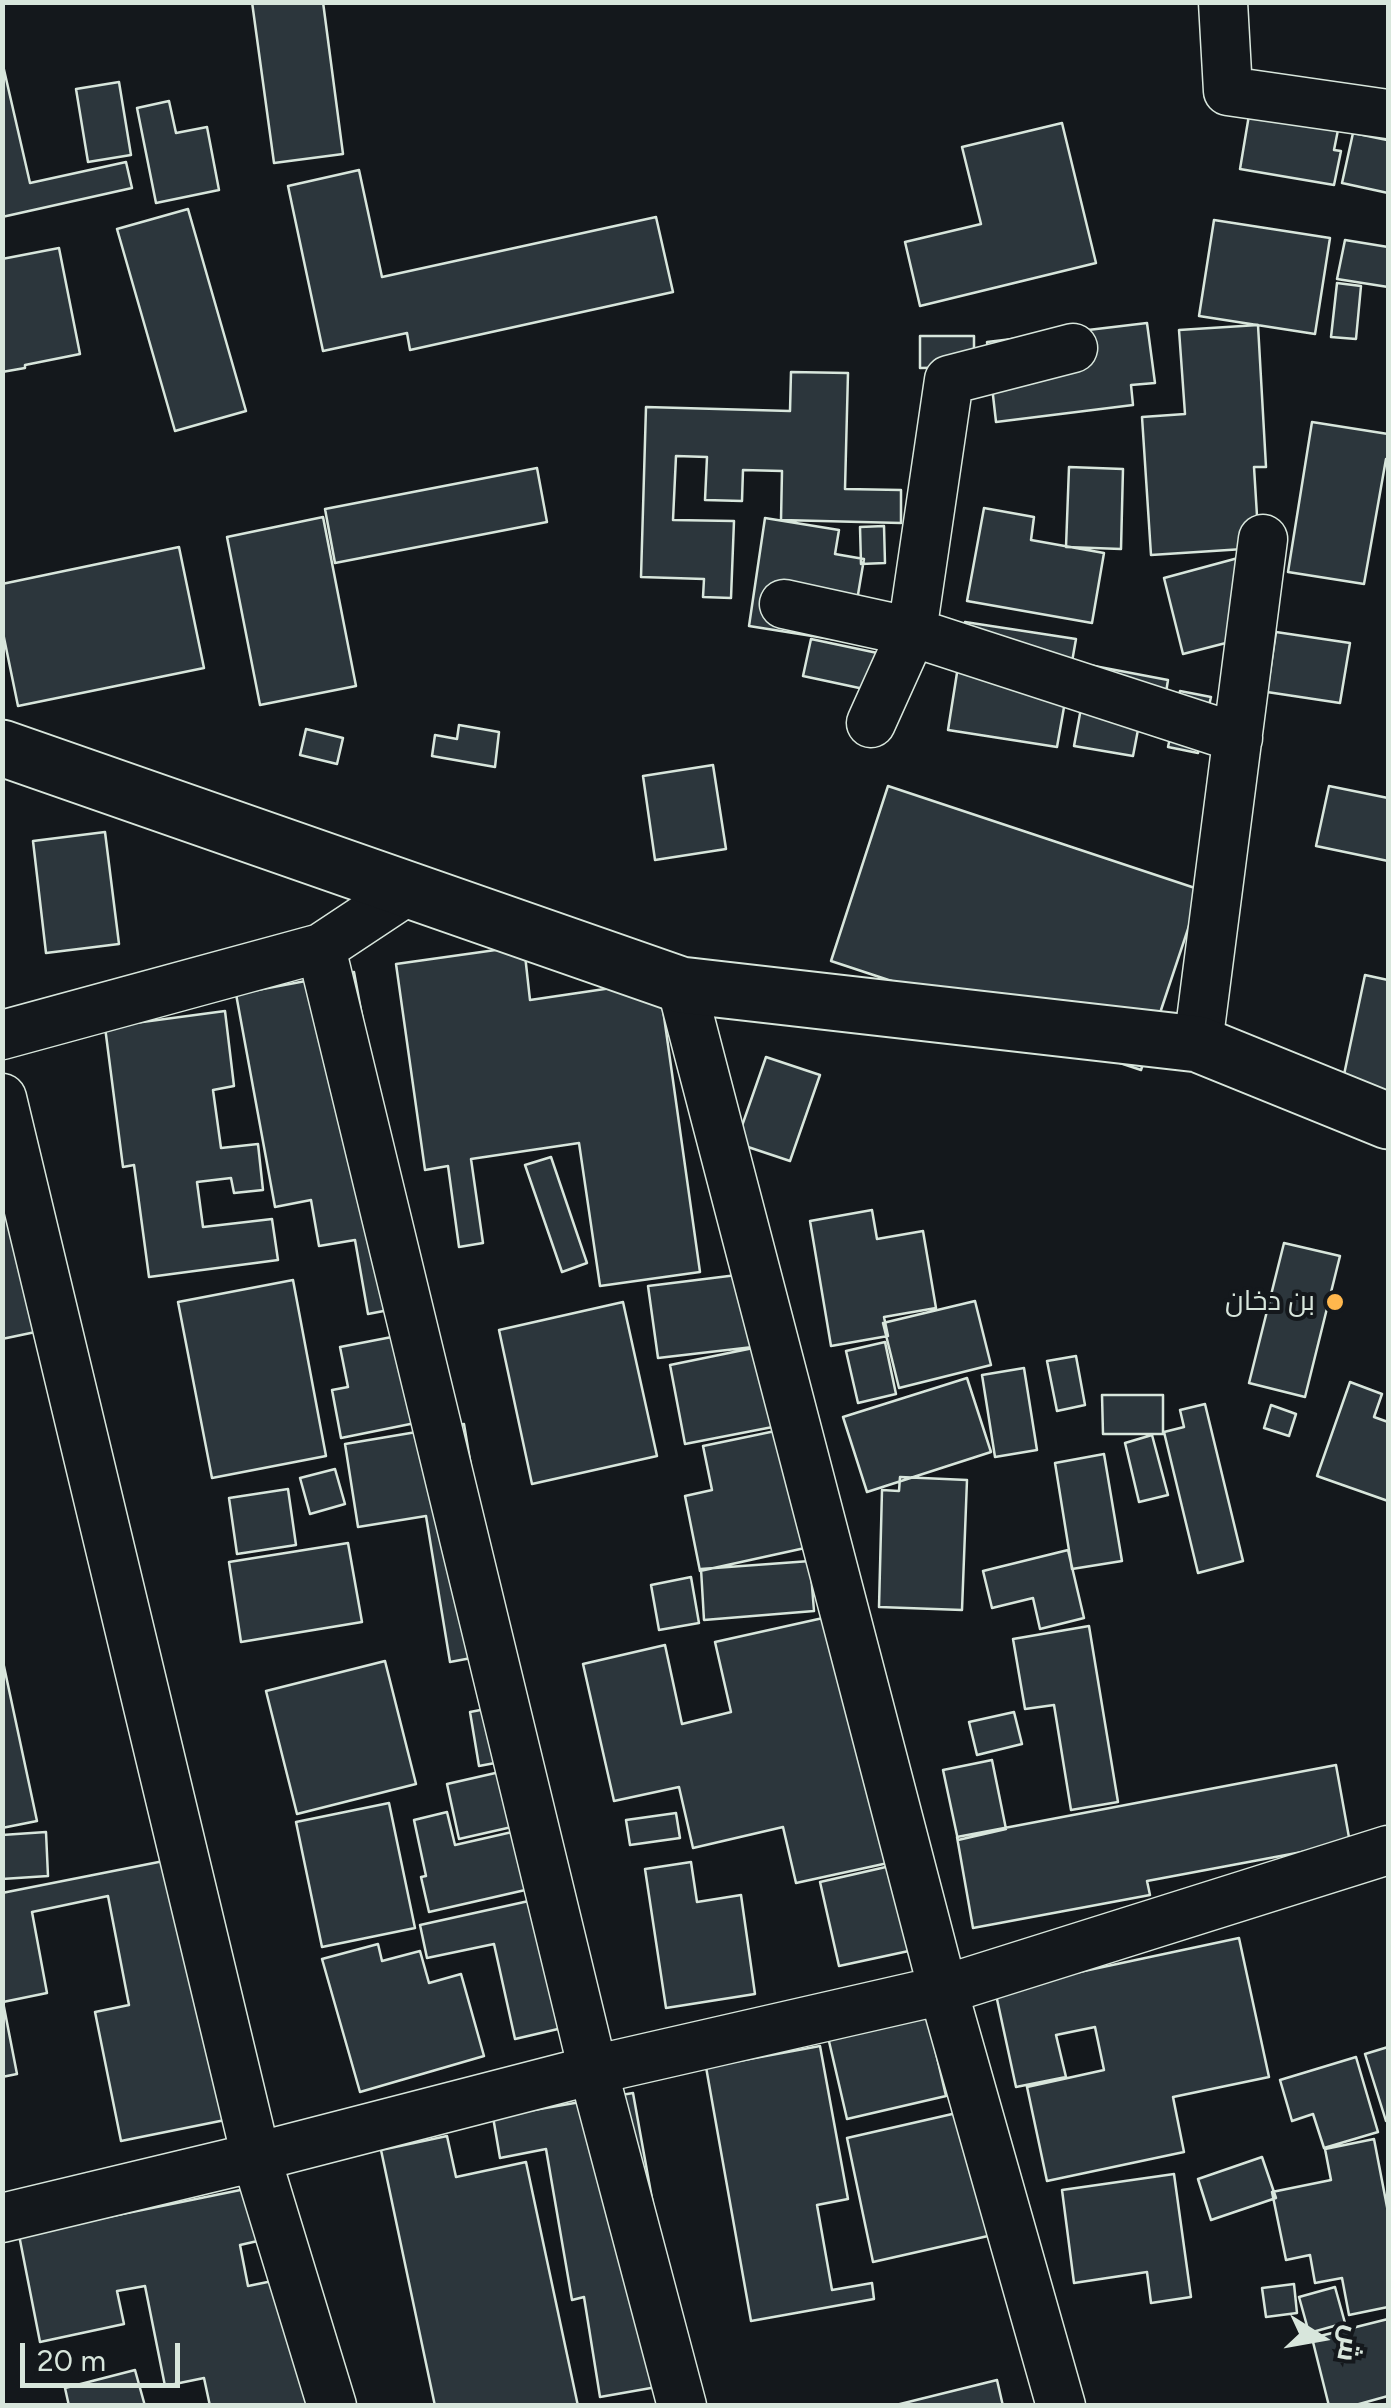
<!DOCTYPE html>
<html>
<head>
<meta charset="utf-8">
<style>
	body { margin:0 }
	#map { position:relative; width:1391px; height:2408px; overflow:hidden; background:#14181c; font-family:Figtree,Cairo,sans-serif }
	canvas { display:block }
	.frame { position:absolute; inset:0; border:5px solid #d8e6dc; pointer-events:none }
	.north { position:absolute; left:1271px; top:2288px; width:100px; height:100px; -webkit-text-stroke:8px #14181c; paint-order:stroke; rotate:101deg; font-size:28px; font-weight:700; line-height:40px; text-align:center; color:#d8e6dc }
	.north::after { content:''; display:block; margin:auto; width:35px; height:45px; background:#d8e6dc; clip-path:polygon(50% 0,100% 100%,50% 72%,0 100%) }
	.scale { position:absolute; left:20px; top:2343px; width:160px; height:45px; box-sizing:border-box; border:5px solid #d8e6dc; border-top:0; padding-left:12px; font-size:30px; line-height:35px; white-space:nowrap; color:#d8e6dc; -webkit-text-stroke:8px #14181c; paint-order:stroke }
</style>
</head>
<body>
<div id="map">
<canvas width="1391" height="2408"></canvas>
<div class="frame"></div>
<div class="north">ش</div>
<div class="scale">20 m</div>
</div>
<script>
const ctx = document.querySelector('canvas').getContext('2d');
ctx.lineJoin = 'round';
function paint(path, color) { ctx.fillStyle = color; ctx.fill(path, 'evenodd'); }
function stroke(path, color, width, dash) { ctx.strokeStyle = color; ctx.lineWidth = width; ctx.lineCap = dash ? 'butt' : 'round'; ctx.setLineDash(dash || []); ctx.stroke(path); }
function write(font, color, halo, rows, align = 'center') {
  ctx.font = font + ' Figtree,Cairo,sans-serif'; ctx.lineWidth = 8; ctx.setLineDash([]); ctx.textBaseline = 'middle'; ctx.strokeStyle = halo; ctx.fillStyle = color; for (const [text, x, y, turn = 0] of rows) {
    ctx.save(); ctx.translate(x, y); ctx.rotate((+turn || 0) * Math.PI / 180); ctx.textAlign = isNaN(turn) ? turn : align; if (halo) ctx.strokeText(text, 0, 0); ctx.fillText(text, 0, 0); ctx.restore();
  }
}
const building = new Path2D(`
	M252 2H323L343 154 274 163Z
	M2 61 30 183 126 162 132 188 2 217Z
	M119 82 131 155 88 162 76 89Z
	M169 101 176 133 207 127 219 190 156 203 137 108Z
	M1249 115 1338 130 1334 150 1341 151 1334 185 1240 169Z
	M1062 123 1096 263 920 306 905 242 981 224 962 147Z
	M1353 133 1387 140 1388 133V193L1342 183Z
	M359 170 382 277 656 217 673 292 410 350 407 333 323 351 288 186Z
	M188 209 246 411 175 431 117 229Z
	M1214 220 1330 238 1315 334 1199 316Z
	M1345 240 1388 247V287L1337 279Z
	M59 248 80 354 25 365V368L2 372V259Z
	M1337 283 1361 286 1356 339 1331 337Z
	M1147 323 1155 383 1131 385 1133 405 996 422 987 342Z
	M1258 325 1266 467H1254L1259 548 1151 555 1142 417 1185 414 1179 330Z
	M920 336H974V367L920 368Z
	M791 372 848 373 845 489 901 490V523L781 520 782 471 743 470 742 501 705 500 707 457 676 456 673 520 734 521 731 598 703 597 704 579 641 577 646 407 790 411Z
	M1312 422 1388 434V459H1386L1364 584 1288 572Z
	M1069 467 1123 469 1121 549 1066 547Z
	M537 468 547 522 335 563 325 509Z
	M984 508 1034 517 1031 540 1104 553 1092 623 967 601Z
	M323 517 356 686 260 705 227 537Z
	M765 518 839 530 835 554 864 559 850 642 749 626Z
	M884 526 885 563 861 564 860 527Z
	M179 547 204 668 18 706 2 628V584Z
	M1238 558 1257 635 1183 654 1164 578Z
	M965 622 1076 639 1057 747 948 730Z
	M1276 632 1350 643 1340 703 1267 692Z
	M811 639 887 655 878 692 803 676Z
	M1089 665 1168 680 1162 718 1141 714 1133 756 1074 746Z
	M1180 691 1211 697 1198 753 1168 747Z
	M459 725 499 732 495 767 432 756 435 735 457 739Z
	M306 729 343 738 337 764 300 755Z
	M713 765 726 849 655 860 643 776Z
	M888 786 1201 890 1141 1070 1060 1043 1025 1025 831 961Z
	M1329 786 1388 798V861L1316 846Z
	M105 832 119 944 46 953 33 841Z
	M524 946 530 1000 659 981 700 1272 600 1286 579 1143 471 1159 483 1243 459 1247 448 1166 425 1170 396 964Z
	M354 972 415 1305 368 1314 355 1240 319 1246 311 1200 275 1207 236 994Z
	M1365 975 1388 980V1138L1333 1127Z
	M225 1011 234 1086 213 1090 221 1148 258 1144 263 1190 234 1193 231 1178 197 1182 203 1227 272 1219 278 1260 149 1277 134 1165 123 1167 105 1027Z
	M766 1057 820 1075 790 1161 736 1143Z
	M551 1157 587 1263 562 1272 525 1165Z
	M2 1186 45 1330 2 1339Z
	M872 1210 877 1239 923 1231 936 1308 884 1317 888 1336 831 1346 810 1221Z
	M1284 1243 1340 1256 1305 1397 1249 1383Z
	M745 1274 753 1347 658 1358 648 1286Z
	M293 1280 326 1456 212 1478 178 1302Z
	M975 1301 991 1365 899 1388 883 1323Z
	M623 1302 657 1456 532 1484 499 1330Z
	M428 1330 445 1417 341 1438 332 1390 348 1387 340 1347Z
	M885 1342 896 1394 858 1403 846 1351Z
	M768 1345 783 1425 685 1444 670 1365Z
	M1076 1356 1085 1405 1057 1411 1047 1361Z
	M1024 1368 1037 1450 995 1457 982 1375Z
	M967 1378 991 1452 867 1492 843 1417Z
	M1350 1382 1382 1394 1374 1417 1388 1422V1501L1317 1476Z
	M1102 1395H1163V1434H1103Z
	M1205 1404 1243 1561 1198 1573 1164 1432 1184 1427 1180 1410Z
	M1271 1405 1296 1414 1289 1436 1264 1428Z
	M464 1424 508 1691 482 1656 450 1662 426 1516 358 1527 345 1444Z
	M780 1430 805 1548 700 1571 685 1496 712 1490 703 1446Z
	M1152 1435 1168 1495 1139 1502 1125 1443Z
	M1104 1454 1122 1561 1072 1569 1055 1463Z
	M335 1469 345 1504 310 1514 300 1478Z
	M900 1477 967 1480 962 1610 879 1607 882 1490 899 1491Z
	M288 1489 296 1545 237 1554 229 1498Z
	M348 1543 362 1622 241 1642 229 1562Z
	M1068 1550 1084 1618 1040 1629 1033 1598 992 1608 983 1571Z
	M810 1561 814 1611 704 1620 701 1569Z
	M691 1577 699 1623 659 1630 651 1585Z
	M832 1616 888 1863 796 1883 783 1827 693 1848 679 1787 614 1801 583 1664 665 1645 682 1724 731 1712 715 1642Z
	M1089 1626 1118 1802 1071 1810 1054 1705 1025 1709 1013 1639Z
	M2 1657 37 1821 2 1828Z
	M385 1661 416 1784 297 1814 266 1691Z
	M517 1703 527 1757 479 1766 470 1712Z
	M1014 1712 1022 1744 977 1755 969 1722Z
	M992 1760 1006 1829 958 1840 943 1770Z
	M535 1764 547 1819 459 1839 447 1784Z
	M1336 1765 1350 1843 1147 1881 1150 1895 973 1928 957 1837Z
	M389 1803 415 1928 322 1947 296 1822Z
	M447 1812 455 1845 556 1822 569 1880 429 1912 421 1877 426 1876 414 1820Z
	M676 1813 680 1838 630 1845 626 1820Z
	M46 1832 48 1876 2 1879V1835Z
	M189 1856 240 2117 121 2141 95 2012 129 2005 108 1896 32 1912 47 1993 3 2002 17 2074 2 2077V1893Z
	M691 1862 697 1902 741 1895 755 1994 666 2008 645 1869Z
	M899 1864 918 1949 839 1966 820 1882Z
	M574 1891 601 2019 515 2039 494 1944 427 1958 420 1925Z
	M1239 1938 1269 2077 1173 2097 1184 2152 1047 2181 1027 2087 1104 2070 1095 2027 1056 2035 1066 2077 1016 2087 995 1990Z
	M378 1944 382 1961 420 1951 429 1983 461 1974 484 2056 360 2092 322 1959Z
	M927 2014 946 2096 847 2119 828 2037Z
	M820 2046 848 2199 817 2205 832 2290 872 2283 874 2299 751 2321 706 2067Z
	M1388 2047V2120L1386 2121 1365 2054Z
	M1356 2057 1378 2132 1324 2148 1313 2114 1292 2121 1280 2080Z
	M633 2093 685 2382 600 2397 584 2297 572 2300 546 2149 500 2158 493 2117Z
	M961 2112 988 2236 873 2262 847 2138Z
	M447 2136 456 2177 526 2162 578 2406H435L381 2150Z
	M1374 2139 1388 2212V2307L1349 2315 1342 2278 1315 2283 1310 2255 1286 2260 1272 2192 1331 2180 1325 2149Z
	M1262 2157 1276 2198 1211 2220 1198 2179Z
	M1174 2174 1191 2297 1151 2303 1147 2272 1074 2283 1062 2190Z
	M260 2186 271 2238 240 2245 248 2286 292 2277 319 2406H210L204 2378 165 2386 145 2286 117 2291 124 2324 40 2342 19 2235Z
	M1294 2284 1297 2313 1266 2317 1262 2288Z
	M1335 2287 1345 2323 1309 2333 1299 2297Z
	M1388 2319V2396L1352 2406H1329L1312 2338Z
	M135 2370 145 2406H69L65 2388Z
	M997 2380 1003 2406H892Z`);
paint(building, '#2c363c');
stroke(building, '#d8e6dc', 2.5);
const street = new Path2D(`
	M1223 2 1228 91 1388 114
	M784 604 912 632 1238 738
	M871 723 912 632 949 380 1073 348
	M321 948 593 2070 682 2406
	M681 985 943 1990 1061 2406
	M2 1035 321 948 410 889
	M1198 1044 1263 539
	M2 1098 256 2157 332 2406
	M2 2218 256 2157 593 2070 943 1990 1388 1850`);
const secondary = new Path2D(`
	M2 748 681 985 1198 1044 1388 1121`);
stroke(street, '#d8e6dc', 51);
stroke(secondary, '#d8e6dc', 59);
stroke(street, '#14181c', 48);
stroke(secondary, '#14181c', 55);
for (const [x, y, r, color] of [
	[1335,1302,10,"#ffb74d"]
]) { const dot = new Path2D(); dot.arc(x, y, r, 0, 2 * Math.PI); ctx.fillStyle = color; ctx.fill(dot); stroke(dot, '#14181c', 4); }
write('28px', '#d8e6dc', '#14181c', [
	["بن دخان",1315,1302]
], 'right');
</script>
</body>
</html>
